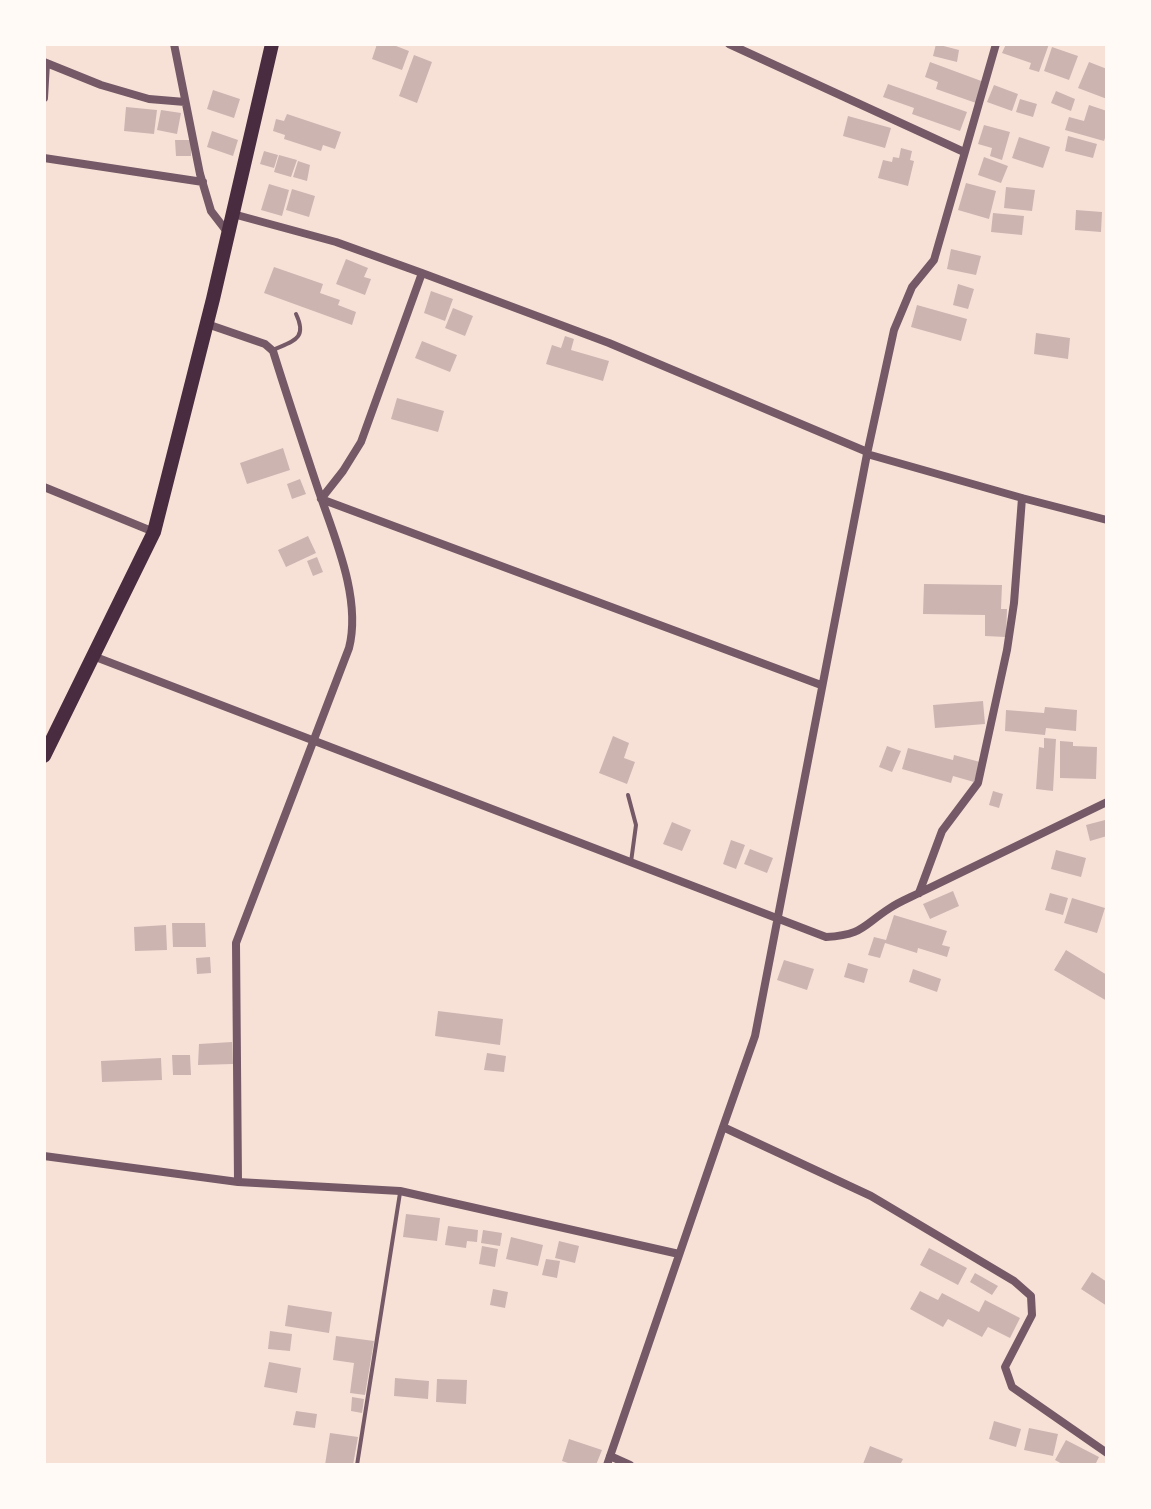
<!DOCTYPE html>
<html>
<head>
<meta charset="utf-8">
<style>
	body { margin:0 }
	#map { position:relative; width:1151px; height:1509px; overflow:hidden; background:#f7e1d7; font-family:Rubik,sans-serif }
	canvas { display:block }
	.frame { position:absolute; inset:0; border:46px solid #fffaf5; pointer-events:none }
</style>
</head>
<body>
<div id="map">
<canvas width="1151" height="1509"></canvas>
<div class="frame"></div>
</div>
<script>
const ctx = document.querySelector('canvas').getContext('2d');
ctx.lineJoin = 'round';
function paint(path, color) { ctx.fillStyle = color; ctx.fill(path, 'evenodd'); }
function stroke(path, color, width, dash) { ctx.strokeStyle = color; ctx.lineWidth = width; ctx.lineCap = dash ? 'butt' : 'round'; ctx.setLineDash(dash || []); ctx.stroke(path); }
paint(new Path2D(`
	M377 44H391L409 51 402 70 372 59Z
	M936 44 959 50 957 62 933 56Z
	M1006 44H1049L1039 72 1029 69 1031 63 1002 53Z
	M1052 47 1078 56 1069 80 1044 71Z
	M414 55 432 62 417 103 399 96Z
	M930 62 984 82 976 103 936 89 938 82 925 77Z
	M1089 62 1107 69V99L1078 88Z
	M888 84 967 112 960 131 912 114 914 108 883 97Z
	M994 85 1018 94 1012 111 987 102Z
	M213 90 240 99 234 118 207 109Z
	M1056 91 1075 99 1071 111 1051 103Z
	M1020 99 1037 104 1033 117 1016 112Z
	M1089 105 1107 111V132L1104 141 1065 130 1069 117 1084 121Z
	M126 107 157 110 154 134 124 131Z
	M161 110 181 113 177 134 157 130Z
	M287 114 341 132 335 149 323 145 321 151 284 139 285 135 273 131 276 119 284 121Z
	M848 116 891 128 885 148 843 136Z
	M984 125 1010 132 1002 160 990 156 992 148 978 144Z
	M212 131 238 140 233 156 207 147Z
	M1068 136 1097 144 1093 158 1065 151Z
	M1019 137 1050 147 1043 168 1012 158Z
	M175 140H191V156H176Z
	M901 148 912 151 910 160 914 161 908 186 878 178 883 160 892 162 893 157 899 158Z
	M264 151 278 155 274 168 260 164Z
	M279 155 297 160 291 177 274 172Z
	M984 157 1008 166 1001 183 978 175Z
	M298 161 310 165 307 181 293 177Z
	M966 183 996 191 989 219 958 210Z
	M269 184 289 190 282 216 261 210Z
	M1006 187 1035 190 1032 211 1004 208Z
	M292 189 315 196 309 217 286 210Z
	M1076 210 1102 212 1101 232 1075 230Z
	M993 213 1024 216 1022 235 991 232Z
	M951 249 981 256 976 275 947 269Z
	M346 259 368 268 364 277 371 279 365 295 336 284Z
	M274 267 323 284 320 293 340 300 338 305 356 312 352 325 264 293Z
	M958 284 974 289 968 309 953 305Z
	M431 291 453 299 445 321 424 313Z
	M917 305 967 319 961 341 911 327Z
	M453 308 473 316 465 336 445 328Z
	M1036 333 1070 338 1068 359 1034 354Z
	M565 336 574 339 571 350 609 361 603 381 546 364 552 345 561 348Z
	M422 341 457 355 450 372 415 358Z
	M397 398 444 411 438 432 391 419Z
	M283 448 290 470 247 484 240 463Z
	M300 479 306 494 292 499 287 484Z
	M308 536 316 553 286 567 278 550Z
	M317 557 323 572 313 576 307 561Z
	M924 584 1002 585 1001 609H1007L1006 637 985 636V615L923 614Z
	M983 701 985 724 935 728 933 705Z
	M1045 707 1077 710 1076 731 1046 728 1045 735 1005 731 1006 710 1044 713Z
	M613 736 629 743 624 758 635 762 627 784 599 773Z
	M1044 738 1056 739 1053 791 1036 789 1039 747 1044 748Z
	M1060 741 1073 742V746L1097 747 1096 779 1060 778Z
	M887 746 901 751 892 772 879 767Z
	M908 748 953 760 954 755 980 762 974 782 953 776 951 783 902 769Z
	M993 791 1003 794 999 808 989 805Z
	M1105 820 1107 836 1090 841 1086 825Z
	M672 822 691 830 682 851 663 844Z
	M731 840 745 845 736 869 723 864Z
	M750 849 773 858 767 873 744 864Z
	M1056 850 1086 858 1081 877 1051 869Z
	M953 891 959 906 930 919 923 904Z
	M1050 893 1068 898 1063 915 1045 910Z
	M1072 898 1105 908 1097 933 1064 923Z
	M894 915 947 931 942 945 950 947 947 957 918 948 917 953 885 943 880 958 868 955 874 937 886 940Z
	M172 923H205L206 947H173Z
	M166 925 167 950 135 951 134 927Z
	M1066 950 1107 975V1001L1054 970Z
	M210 957 211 973 197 974 196 958Z
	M784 960 814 969 807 990 777 980Z
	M848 963 868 969 864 983 844 977Z
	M913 969 941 979 937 992 909 982Z
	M438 1011 503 1019 500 1045 435 1036Z
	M232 1042 233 1064 198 1065 199 1044Z
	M487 1053 506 1056 504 1072 484 1070Z
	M172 1055H190L191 1075H173Z
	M161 1058 162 1080 102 1082 101 1061Z
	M406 1214 440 1218 437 1241 403 1237Z
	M448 1226 478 1230 477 1242 467 1241 466 1248 445 1245Z
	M483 1230 502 1233 500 1246 481 1243Z
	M511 1237 543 1245 538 1266 506 1259Z
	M559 1241 579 1246 575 1263 555 1258Z
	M482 1246 498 1249 495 1267 479 1264Z
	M929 1248 967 1268 958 1285 920 1265Z
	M546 1259 560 1261 557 1278 542 1275Z
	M1092 1272 1107 1282V1306L1081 1289Z
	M975 1273 998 1286 992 1295 970 1282Z
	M493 1289 508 1292 505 1308 490 1305Z
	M920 1291 938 1300 942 1293 979 1312 985 1300 1020 1318 1010 1338 988 1327 982 1337 948 1319 943 1327 910 1309Z
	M288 1305 332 1312 329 1333 285 1326Z
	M270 1331 292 1334 290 1351 268 1349Z
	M336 1336 374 1341 365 1395 350 1393 354 1363 333 1360Z
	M269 1362 301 1368 297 1393 264 1387Z
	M395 1378 429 1381 428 1399 394 1396Z
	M437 1379 467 1380 466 1404 436 1402Z
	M352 1397 364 1399 362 1413 351 1411Z
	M296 1411 317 1414 315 1428 293 1425Z
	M994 1421 1021 1429 1016 1447 989 1439Z
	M1029 1428 1058 1434 1053 1456 1024 1450Z
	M330 1433 358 1437 353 1465H325Z
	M569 1439 602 1450 596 1465H574L562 1461Z
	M1066 1440 1099 1457 1095 1465H1064L1055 1460Z
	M870 1446 903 1459 900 1465 863 1464Z`), '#ccb4b1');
stroke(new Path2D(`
	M273 350C293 341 308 339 296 314
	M628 795 636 825 631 862
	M357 1465 400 1193`), '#755966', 4);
stroke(new Path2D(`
	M174 44 200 174 211 211 228 233
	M729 44 964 152
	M996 44 934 260 912 287 894 330 867 454 755 1036 723 1127 871 1196 1014 1281 1031 1296 1032 1315 1005 1367 1012 1387 1107 1453
	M44 62 101 85 149 99 185 102
	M44 98 46 63
	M44 158 203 182
	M233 214 336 242 422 273 609 343 865 451 867 454 1022 498 1107 520
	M422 273 361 442 343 471 321 499 821 685
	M207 324 265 344 273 351C287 396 302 441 317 486 333 534 362 597 349 648L236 943 238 1182
	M44 487 154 532
	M93 656 826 937C863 935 862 926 890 908 899 902 909 898 919 893L1107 802
	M919 893 942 831 978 783 1007 650 1014 603 1022 498
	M44 1156 238 1182 400 1191 679 1254
	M610 1456 630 1465
	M607 1465 723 1127`), '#755966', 8);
stroke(new Path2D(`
	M44 756 154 532 213 299 272 44`), '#4a2c40', 14);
</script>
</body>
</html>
